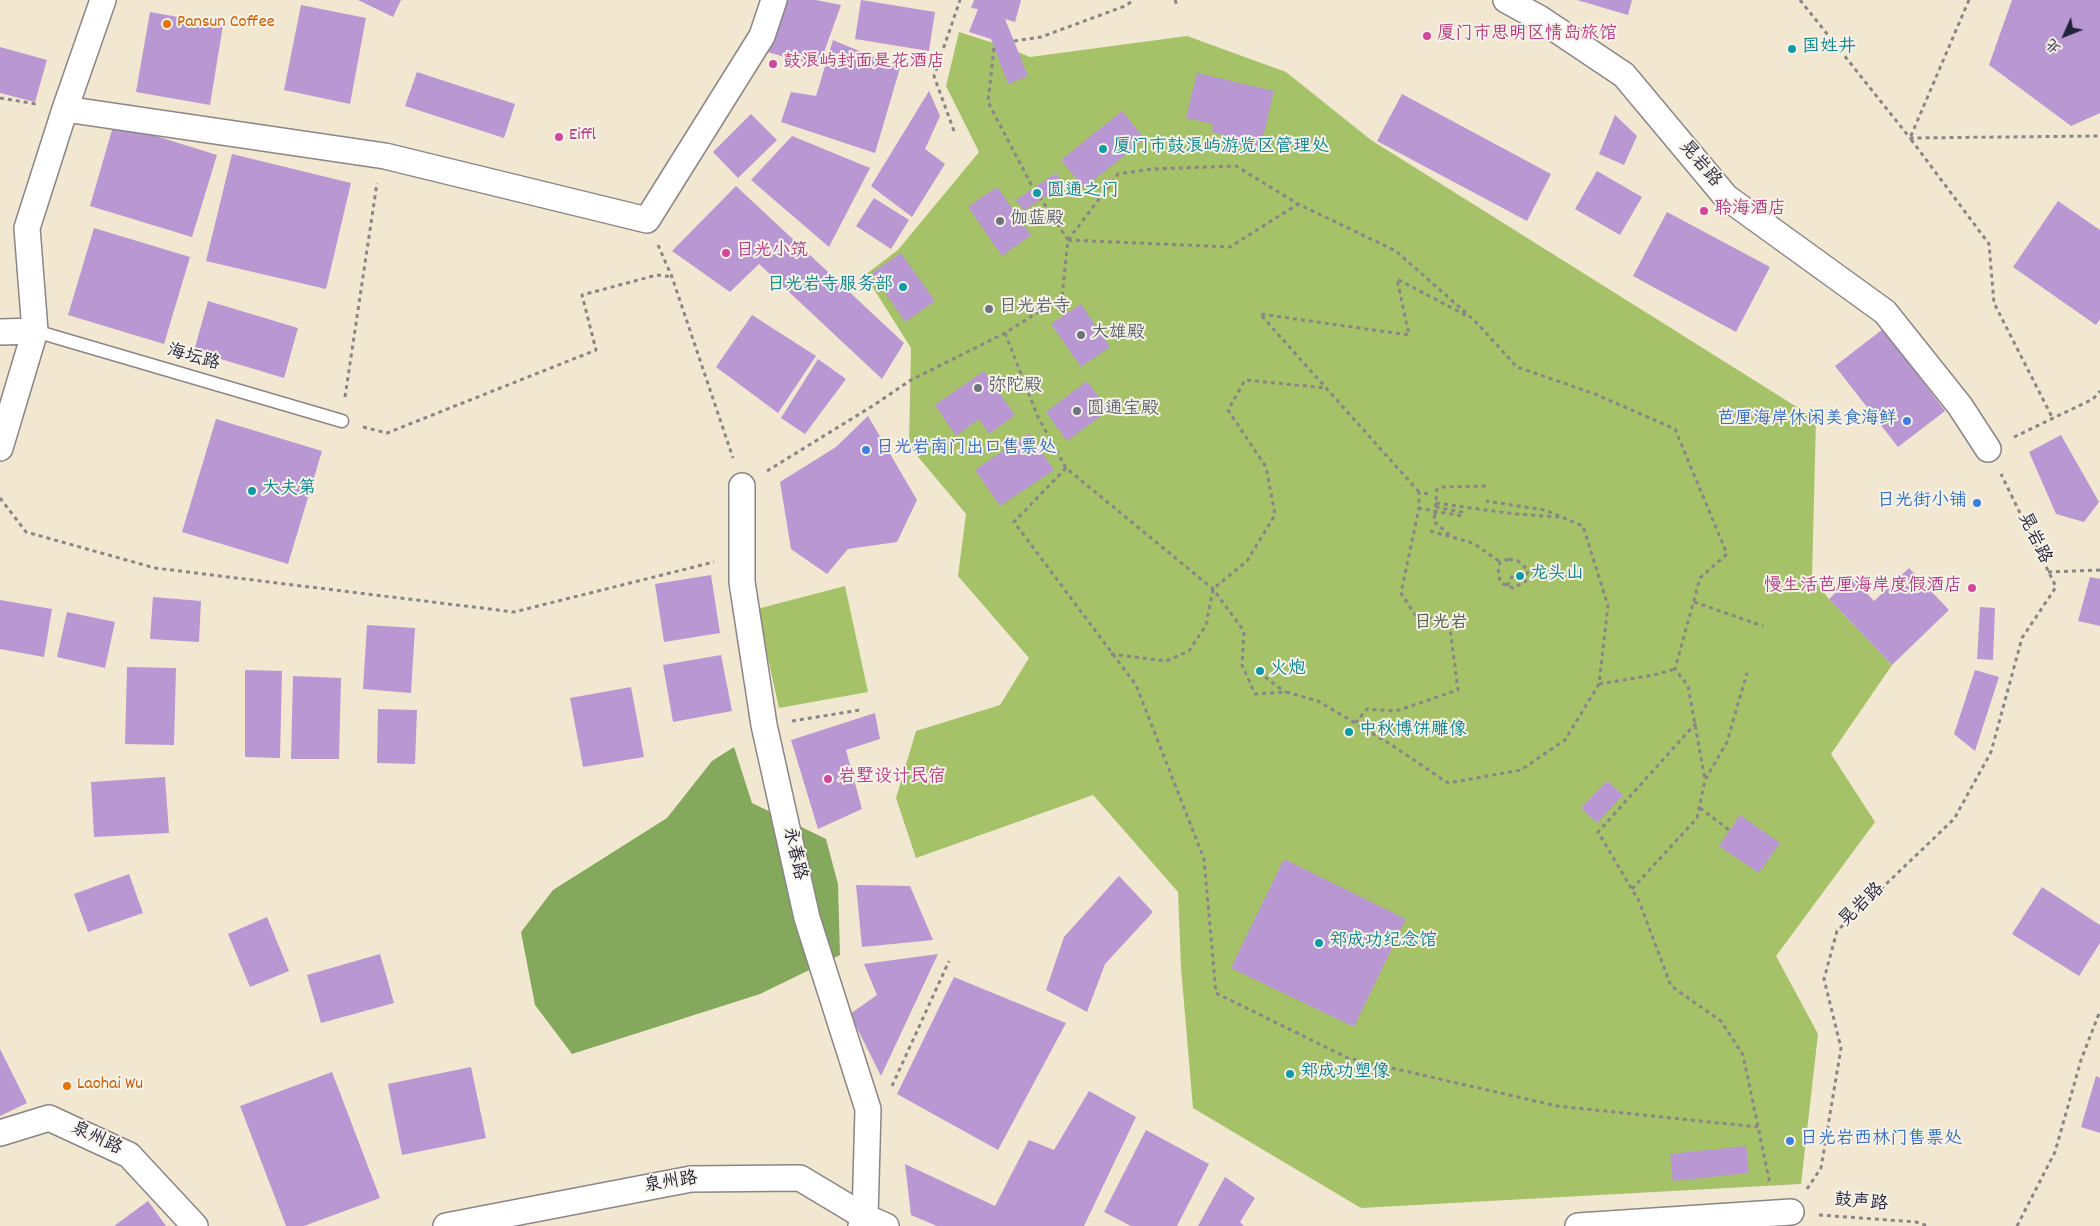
<!DOCTYPE html>
<html>
<head>
<meta charset="utf-8">
<style>
	body { margin:0 }
	#map { position:relative; width:2100px; height:1226px; overflow:hidden; background:#f2e8d1; font-family:Dekko,"LXGW WenKai TC",sans-serif }
	canvas { display:block }
	.north { position:absolute; left:2040px; top:10px; width:50px; height:50px; -webkit-text-stroke:4px #f7f3e8; paint-order:stroke; rotate:226deg; font-size:14px; font-weight:700; line-height:20px; text-align:center; color:#22223b }
	.north::after { content:''; display:block; margin:auto; width:18px; height:22px; background:#22223b; clip-path:polygon(50% 0,100% 100%,50% 72%,0 100%) }
</style>
</head>
<body>
<div id="map">
<canvas width="2100" height="1226"></canvas>
<div class="north">北</div>
</div>
<script>
const ctx = document.querySelector('canvas').getContext('2d');
ctx.lineJoin = 'round';
function paint(path, color) { ctx.fillStyle = color; ctx.fill(path, 'evenodd'); }
function stroke(path, color, width, dash) { ctx.strokeStyle = color; ctx.lineWidth = width; ctx.lineCap = dash ? 'butt' : 'round'; ctx.setLineDash(dash || []); ctx.stroke(path); }
function write(font, color, halo, rows, align = 'center') {
  ctx.font = font + ' Dekko,"LXGW WenKai TC",sans-serif'; ctx.lineWidth = 4; ctx.setLineDash([]); ctx.textBaseline = 'middle'; ctx.strokeStyle = halo; ctx.fillStyle = color; for (const [text, x, y, turn = 0] of rows) {
    ctx.save(); ctx.translate(x, y); ctx.rotate((+turn || 0) * Math.PI / 180); ctx.textAlign = isNaN(turn) ? turn : align; if (halo) ctx.strokeText(text, 0, 0); ctx.fillText(text, 0, 0); ctx.restore();
  }
}
paint(new Path2D(`
	M959 32 1003 46 1030 57 1187 36 1286 72 1371 140 1816 419 1812 577 1829 599 1892 665 1831 754 1875 822 1776 956 1818 1034 1801 1184 1361 1208 1193 1108 1181 968 1178 892 1093 795 916 858 896 798 916 731 1000 705 1029 658 958 576 966 514 909 446 911 348 865 275 898 250 979 152 946 86Z
	M845 586 868 692 779 708 757 609Z`), '#a6c268');
paint(new Path2D(`
	M734 747 752 803 826 839 838 884 840 955 760 994 572 1054 535 1005 521 932 553 890 667 818 712 761Z`), '#84a85c');
paint(new Path2D(`
	M358 0H401L393 17Z
	M784 0H816L841 5 819 66 767 52Z
	M861 0 935 12 929 51 855 39Z
	M974 0H1021L1015 22 1005 19 1028 76 1008 84 991 39 969 32 978 9 971 8Z
	M1577 0H1632L1628 15Z
	M2012 0H2100V113L2071 126 1989 65Z
	M301 5 366 18 350 104 284 90Z
	M150 12 223 25 210 105 136 92Z
	M833 40 900 68 875 153 781 122 791 92 816 96Z
	M0 47 47 60 35 102 0 93Z
	M417 72 515 104 504 138 405 106Z
	M1197 73 1274 91 1260 151 1235 145V138L1212 132 1213 124 1186 118Z
	M929 91 940 116 925 149 945 164 912 217 871 186Z
	M1402 94 1551 174 1527 221 1377 141Z
	M1122 111 1145 139 1084 188 1061 160Z
	M751 114 777 140 738 178 713 152Z
	M1615 115 1637 136 1624 165 1599 154Z
	M114 123 217 155 192 237 90 206Z
	M792 136 870 168 829 247 751 180Z
	M232 154 351 183 326 289 206 261Z
	M1597 171 1642 197 1620 235 1575 209Z
	M1056 173 1063 184 1024 211 1016 200Z
	M736 186 904 343 882 379 759 264 730 292 672 251Z
	M997 187 1031 235 1002 256 968 207Z
	M874 198 909 220 891 249 856 226Z
	M2058 201 2100 230V319L2096 325 2013 267Z
	M1667 212 1770 267 1736 332 1633 276Z
	M94 228 190 257 164 344 68 315Z
	M901 253 935 301 905 322 872 273Z
	M208 301 298 328 284 378 194 351Z
	M1081 304 1110 347 1081 367 1051 324Z
	M752 315 816 356 778 413 716 367Z
	M1883 329 1945 411 1898 447 1835 366Z
	M818 359 846 379 805 434 781 418Z
	M984 371 1015 415 989 434 979 419 956 436 935 405Z
	M1087 381 1109 410 1067 441 1046 412Z
	M868 416 917 500 897 542 848 549 827 574 791 549 780 482 836 447Z
	M216 419 322 451 288 564 182 532Z
	M1029 433 1054 470 1000 506 975 470Z
	M2061 435 2099 502 2084 522 2056 514 2029 452Z
	M1909 568 1949 610 1892 665 1829 599 1852 577 1874 601Z
	M711 575 720 633 664 642 655 584Z
	M2090 577 2100 579V626L2078 621Z
	M153 597 201 601 199 642 150 639Z
	M0 600 52 609 44 657 0 649Z
	M1980 607 1995 608 1993 660 1977 659Z
	M67 612 115 622 105 668 57 657Z
	M367 625 415 628 411 693 363 689Z
	M721 655 732 711 673 722 663 665Z
	M127 667 176 668 174 745 125 744Z
	M245 670 282 671 280 758 245 757Z
	M1975 670 1999 677 1975 751 1954 734Z
	M293 676 341 678 339 759H291Z
	M631 687 644 757 583 767 570 698Z
	M378 709 417 710 415 764 377 763Z
	M875 713 880 739 846 750 862 809 818 829 791 740Z
	M165 777 169 833 94 837 91 782Z
	M1607 781 1623 795 1597 823 1581 808Z
	M1740 815 1780 843 1759 873 1719 846Z
	M1284 859 1406 919 1354 1027 1231 968Z
	M129 874 143 913 88 932 74 894Z
	M1119 876 1153 912 1105 964 1087 1012 1046 990 1064 937Z
	M856 885 910 886 933 940 862 947Z
	M2042 887 2100 925V943L2079 976 2012 934Z
	M267 917 289 971 250 987 228 934Z
	M380 954 394 1003 321 1023 307 975Z
	M938 954 881 1076 850 1014 877 995 864 964Z
	M954 977 1066 1023 998 1150 897 1094Z
	M0 1049 27 1103 0 1116Z
	M471 1067 486 1138 402 1155 388 1084Z
	M332 1072 380 1198 304 1226H286L240 1106Z
	M2096 1076 2100 1078V1133L2081 1127Z
	M1089 1091 1136 1117 1084 1226H937L911 1215 905 1164 995 1206 1029 1140 1054 1150Z
	M1146 1130 1209 1164 1177 1226H1131L1104 1212Z
	M1746 1146 1749 1173 1673 1181 1670 1154Z
	M1225 1177 1255 1198 1240 1222 1244 1226H1198Z
	M148 1201 166 1226H114Z`), '#b897d3');
const lane = new Path2D(`
	M35 331 342 421`);
const street = new Path2D(`
	M1506 0 1539 18 1624 75 1726 197 1885 312 1960 406 1988 449
	M65 109 103 0
	M35 331 27 228 65 109 385 156 647 220 762 36 774 0
	M0 332 35 331 0 448
	M742 486V582L764 725 807 918 868 1109 865 1217 861 1226
	M0 1133 49 1118 129 1155 195 1226
	M446 1226 691 1179 800 1178 865 1217 886 1226
	M1578 1226 1791 1212`);
stroke(lane, '#8a8586', 15);
stroke(street, '#8a8586', 28);
stroke(new Path2D(`
	M1175 0 1177 5
	M1800 0 1910 138 2100 136
	M1969 0 1910 138 1989 244 1994 303 2053 419
	M1014 41 1041 37 1125 6 1134 0
	M994 48 988 102 1033 188
	M0 98 36 104
	M954 131 934 76 960 0
	M1068 240 1118 174 1152 169 1236 166 1298 204 1396 251 1474 320 1517 367 1595 394 1675 429 1727 554 1700 578 1675 669 1688 686 1705 780
	M1068 240 1230 247 1298 204
	M658 245 672 277 733 458
	M1005 333 1038 417 1066 468 1213 589 1244 631 1242 665 1255 694 1286 692 1318 701 1387 742 1448 783 1521 770 1565 740 1599 684 1608 606 1583 526 1545 510 1486 501
	M345 397 377 183
	M363 427 387 433 596 350 582 295 657 275 672 277
	M2014 437 2093 399 2100 391
	M1066 468 1014 522 1136 685 1204 859 1216 993 1348 1058 1557 1106 1758 1127
	M767 471 874 405 911 380 1005 333 1062 297 1068 240 1041 199
	M1419 492 1260 314 1409 335 1397 279 1469 317
	M1428 494 1419 492V508L1462 516V512L1436 507
	M0 498 26 532 155 568 514 612 714 562
	M1436 500 1437 489 1443 487 1486 486
	M1436 503 1515 514 1560 517
	M1435 515 1433 521 1451 536
	M1430 531 1473 543 1500 562
	M1509 559 1518 561 1528 570 1525 582 1513 588 1501 583 1498 574 1500 562Z
	M2048 572 2100 570
	M1507 586 1514 573
	M1694 602 1763 626
	M1111 654 1166 661 1189 651 1206 625 1213 589 1247 561 1275 515 1266 467 1228 410 1245 380 1326 388
	M1265 677 1285 692
	M1599 684 1654 675 1675 669
	M792 721 860 710
	M1355 723 1367 709 1396 711 1458 690 1449 621 1416 616 1401 593 1419 508
	M1696 723 1598 832 1639 901 1671 986 1721 1021 1743 1055 1770 1184
	M1700 808 1729 830
	M1632 889 1697 818 1705 780 1727 742 1747 673
	M892 1086 949 961
	M1807 1189 1821 1168 1841 1048 1824 979 1837 931 1954 819 1991 752 2022 638 2056 587 2001 474
	M1819 1215 1916 1222 1928 1226
	M2017 1226 2055 1152 2081 1060 2100 1011`), '#8a8586', 3, [4, 4]);
stroke(lane, '#fff', 12);
stroke(street, '#fff', 25);
stroke(new Path2D(`
	M1435 515 1436 500`), '#8a8586', 3, [4, 4]);
for (const [x, y, r, color] of [
	[167,24,5,"#e8710a"],
	[1427,36,5,"#d1479c"],
	[1792,49,5,"#0f9aa8"],
	[773,64,5,"#d1479c"],
	[559,137,5,"#d1479c"],
	[1103,149,5,"#0f9aa8"],
	[1037,193,5,"#0f9aa8"],
	[1704,211,5,"#d1479c"],
	[1000,221,5,"#6b7280"],
	[726,253,5,"#d1479c"],
	[903,287,5,"#0f9aa8"],
	[989,309,5,"#6b7280"],
	[1081,335,5,"#6b7280"],
	[978,388,5,"#6b7280"],
	[1077,411,5,"#6b7280"],
	[1907,421,5,"#3f7fe0"],
	[866,450,5,"#3f7fe0"],
	[252,491,5,"#0f9aa8"],
	[1977,503,5,"#3f7fe0"],
	[1520,576,5,"#0f9aa8"],
	[1972,588,5,"#d1479c"],
	[1260,671,5,"#0f9aa8"],
	[1349,732,5,"#0f9aa8"],
	[828,779,5,"#d1479c"],
	[1319,943,5,"#0f9aa8"],
	[1290,1074,5,"#0f9aa8"],
	[67,1086,5,"#e8710a"],
	[1790,1141,5,"#3f7fe0"]
]) { const dot = new Path2D(); dot.arc(x, y, r, 0, 2 * Math.PI); ctx.fillStyle = color; ctx.fill(dot); stroke(dot, '#f7f3e8', 2); }
write('18px', '#c56008', '#f7f3e8', [
	["Pansun Coffee",177,24],
	["Laohai Wu",77,1086]
], 'left');
write('18px', '#b23c85', '#f7f3e8', [
	["厦门市思明区情岛旅馆",1437,36],
	["鼓浪屿封面是花酒店",783,64],
	["Eiffl",569,137],
	["聆海酒店",1714,211],
	["日光小筑",736,253],
	["慢生活芭厘海岸度假酒店",1962,588,"right"],
	["岩墅设计民宿",838,779]
], 'left');
write('18px', '#0d838f', '#f7f3e8', [
	["国姓井",1802,49],
	["厦门市鼓浪屿游览区管理处",1113,149],
	["圆通之门",1047,193],
	["日光岩寺服务部",893,287,"right"],
	["大夫第",262,491],
	["龙头山",1530,576],
	["火炮",1270,671],
	["中秋博饼雕像",1359,732],
	["郑成功纪念馆",1329,943],
	["郑成功塑像",1300,1074]
], 'left');
write('18px', '#22223b', '#f7f3e8', [
	["晃岩路",1699,165,50],
	["海坛路",193,359,16],
	["晃岩路",2033,539,64],
	["永春路",793,854,77],
	["晃岩路",1863,906,-44],
	["泉州路",96,1140,25],
	["泉州路",671,1184,-9],
	["鼓声路",1861,1204,5]
]);
write('18px', '#5b616d', '#f7f3e8', [
	["伽蓝殿",1010,221],
	["日光岩寺",999,309],
	["大雄殿",1091,335],
	["弥陀殿",988,388],
	["圆通宝殿",1087,411]
], 'left');
write('18px', '#366cbe', '#f7f3e8', [
	["芭厘海岸休闲美食海鲜",1897,421],
	["日光岩南门出口售票处",876,450,"left"],
	["日光街小铺",1967,503],
	["日光岩西林门售票处",1800,1141,"left"]
], 'right');
write('18px', '#505a4b', '#f7f3e8', [
	["日光岩",1441,625]
]);
</script>
</body>
</html>
